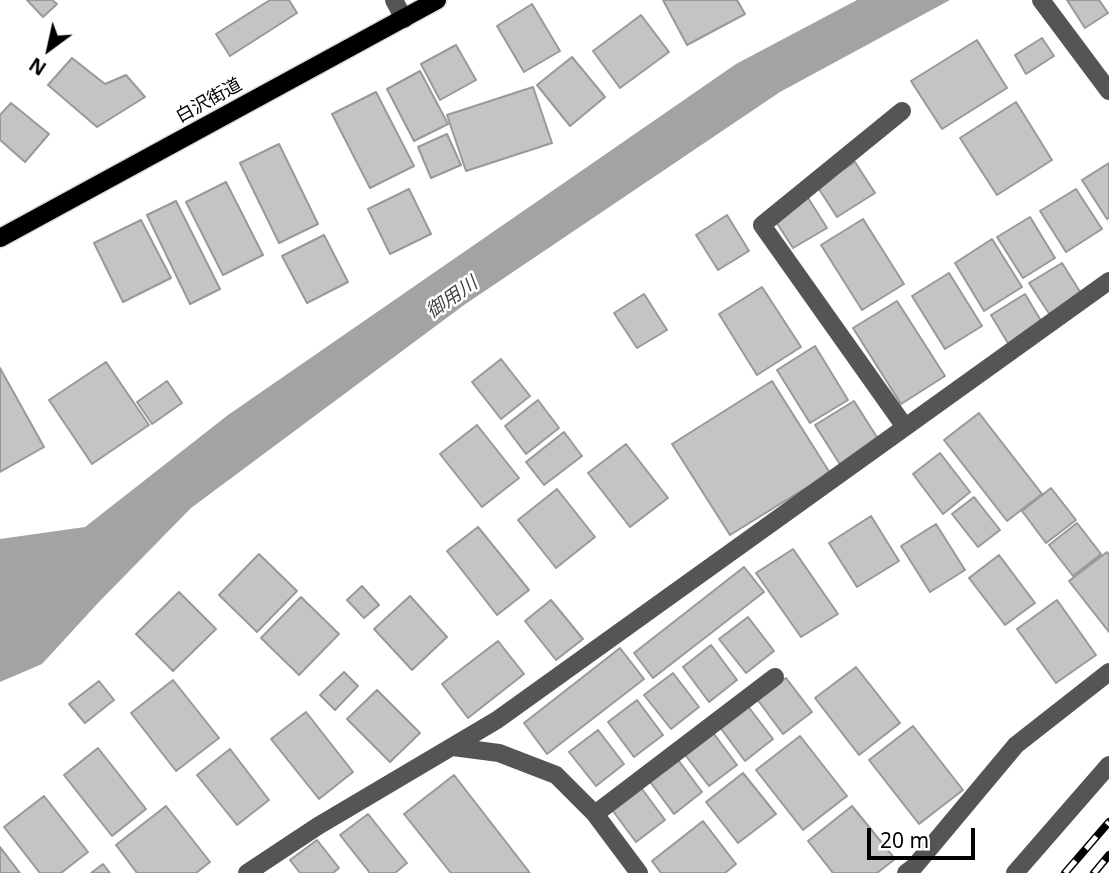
<!DOCTYPE html>
<html>
<head>
<meta charset="utf-8">
<style>
	body { margin:0 }
	#map { position:relative; width:1109px; height:873px; overflow:hidden; background:#fff; font-family:"Noto Sans",sans-serif }
	canvas { display:block }
	.north { position:absolute; left:14px; top:14px; width:70px; height:70px; -webkit-text-stroke:5px #fff; paint-order:stroke; rotate:213deg; font-size:19px; font-weight:700; line-height:28px; text-align:center; color:#000 }
	.north::after { content:''; display:block; margin:auto; width:24px; height:32px; background:#000; clip-path:polygon(50% 0,100% 100%,50% 72%,0 100%) }
	.scale { position:absolute; left:867px; top:828px; width:108px; height:32px; box-sizing:border-box; border:4px solid #000; border-top:0; padding-left:9px; font-size:21px; line-height:24px; white-space:nowrap; color:#000; -webkit-text-stroke:5px #fff; paint-order:stroke }
</style>
</head>
<body>
<div id="map">
<canvas width="1109" height="873"></canvas>
<div class="north">N</div>
<div class="scale">20 m</div>
</div>
<script>
const ctx = document.querySelector('canvas').getContext('2d');
ctx.lineJoin = 'round';
function paint(path, color) { ctx.fillStyle = color; ctx.fill(path, 'evenodd'); }
function stroke(path, color, width, dash) { ctx.strokeStyle = color; ctx.lineWidth = width; ctx.lineCap = dash ? 'butt' : 'round'; ctx.setLineDash(dash || []); ctx.stroke(path); }
function write(font, color, halo, rows, align = 'center') {
  ctx.font = font + ' "Noto Sans","Noto Sans JP",sans-serif'; ctx.lineWidth = 5; ctx.setLineDash([]); ctx.textBaseline = 'middle'; ctx.strokeStyle = halo; ctx.fillStyle = color; for (const [text, x, y, turn = 0] of rows) {
    ctx.save(); ctx.translate(x, y); ctx.rotate((+turn || 0) * Math.PI / 180); ctx.textAlign = isNaN(turn) ? turn : align; if (halo) ctx.strokeText(text, 0, 0); ctx.fillText(text, 0, 0); ctx.restore();
  }
}
paint(new Path2D(`
	M857 0H950L780 92 464 305 191 508 98 603 42 664 0 682V539L85 527 228 415 736 64Z`), '#a3a3a3');
const building = new Path2D(`
	M27 0H52L57 4 43 17Z
	M270 0H289L297 13 230 56 216 34Z
	M663 0H737L745 14 687 45Z
	M1067 0H1099L1108 13 1085 28Z
	M532 4 560 51 524 72 497 26Z
	M641 15 669 52 620 88 593 51Z
	M1042 38 1054 56 1026 74 1015 55Z
	M977 40 1007 88 942 129 911 81Z
	M456 45 476 80 440 100 421 64Z
	M572 57 605 97 570 126 537 85Z
	M72 58 105 84 126 75 145 97 97 127 48 85Z
	M420 71 448 124 414 141 387 89Z
	M533 87 552 143 466 171 447 115Z
	M376 92 414 166 370 188 332 114Z
	M1016 102 1052 160 997 195 960 138Z
	M11 103 49 134 25 162 0 140V115Z
	M447 134 461 165 431 178 418 147Z
	M279 144 318 224 279 243 240 163Z
	M855 162 875 193 837 217 817 186Z
	M1109 163V218L1107 219 1082 180Z
	M226 182 263 255 223 275 186 202Z
	M409 189 431 234 390 254 368 209Z
	M1076 189 1102 229 1066 252 1040 211Z
	M805 193 827 228 793 248 771 214Z
	M176 201 220 289 190 304 147 215Z
	M727 215 749 251 718 270 696 235Z
	M1030 217 1055 258 1023 278 997 237Z
	M863 219 904 284 862 310 821 245Z
	M141 220 171 278 123 302 94 243Z
	M324 235 348 282 307 303 282 256Z
	M992 239 1022 287 984 311 955 263Z
	M1062 263 1084 298 1052 318 1029 283Z
	M949 273 982 326 945 349 912 296Z
	M762 287 801 347 757 375 719 314Z
	M644 294 667 330 637 348 614 313Z
	M1025 294 1043 324 1009 345 991 315Z
	M897 301 945 376 901 404 853 328Z
	M815 346 848 400 810 423 777 370Z
	M501 359 530 396 501 419 472 382Z
	M106 362 149 425 92 464 49 400Z
	M0 368 44 447 0 472Z
	M167 381 182 403 152 424 137 402Z
	M772 381 830 473 730 535 672 444Z
	M538 400 559 428 526 454 505 426Z
	M854 401 880 442 841 466 815 425Z
	M979 413 1042 494 1007 521 944 440Z
	M477 425 519 478 482 507 440 454Z
	M564 432 582 456 544 485 526 462Z
	M626 444 668 498 630 527 588 473Z
	M940 453 970 492 943 514 913 474Z
	M1051 488 1076 520 1046 543 1022 511Z
	M557 489 595 537 556 568 518 520Z
	M974 497 1000 530 978 547 952 514Z
	M871 516 899 561 857 587 829 543Z
	M1077 523 1101 554 1073 576 1049 545Z
	M936 524 965 570 930 592 901 546Z
	M478 527 529 590 497 615 447 551Z
	M793 549 838 614 801 637 756 573Z
	M1107 552 1109 555V632L1069 581Z
	M259 554 297 591 257 632 219 595Z
	M999 555 1035 603 1005 625 969 578Z
	M744 567 764 592 653 678 634 653Z
	M362 586 379 605 364 618 347 600Z
	M179 592 216 629 173 671 136 634Z
	M410 596 447 637 412 670 374 629Z
	M301 597 339 634 299 675 261 638Z
	M551 600 583 639 556 660 525 621Z
	M1057 600 1096 655 1056 683 1017 629Z
	M748 617 774 651 746 673 719 639Z
	M498 641 524 674 468 718 442 684Z
	M711 645 737 680 709 702 683 667Z
	M620 648 644 679 547 754 524 723Z
	M856 667 900 723 859 755 815 698Z
	M344 672 358 686 335 710 320 695Z
	M673 673 699 707 671 729 644 695Z
	M786 678 812 712 783 734 757 699Z
	M173 680 219 738 176 771 131 713Z
	M99 681 114 700 85 723 69 704Z
	M377 690 420 733 390 762 347 719Z
	M637 700 663 735 634 757 608 722Z
	M747 705 773 739 745 761 719 726Z
	M306 712 353 772 319 799 271 739Z
	M913 726 963 790 919 824 869 760Z
	M598 730 624 764 596 786 569 752Z
	M711 730 737 765 709 786 683 752Z
	M800 736 847 796 803 830 756 770Z
	M98 748 146 809 112 836 64 775Z
	M230 749 269 800 237 825 197 775Z
	M676 757 702 792 674 814 648 779Z
	M743 773 776 814 738 843 706 802Z
	M454 775 530 873H451L404 814Z
	M639 785 665 820 636 842 610 807Z
	M44 796 88 852 61 873H40L4 827Z
	M166 806 210 862 196 873H137L116 845Z
	M852 806 895 859 877 873H833L808 841Z
	M368 814 407 863 395 873H370L340 835Z
	M703 821 736 864 725 873H661L652 861Z
	M317 840 339 868 333 873H300L290 860Z
	M0 847 20 873H0Z
	M103 864 110 873H91Z`);
paint(building, '#c4c4c4');
stroke(building, '#999', 2);
const major = new Path2D(`
	M0 238 437 0`);
stroke(major, '#dbdbdb', 21);
stroke(new Path2D(`
	M394 0 404 19
	M1041 0 1109 91
	M902 111 762 225 905 427
	M453 747 499 753 556 775 595 814 639 873
	M595 814 775 677
	M247 873 318 826 497 720 1109 281
	M906 873 914 867 1016 745 1109 672
	M1015 873 1109 765`), '#555', 18);
stroke(major, '#000', 18);
const rail = new Path2D(`
	M1065 873 1109 822
	M1094 873 1109 855`);
stroke(rail, '#000', 8);
stroke(rail, '#fff', 5, [16]);
write('18px', '#000', '#fff', [
	["白沢街道",209,101,-29]
]);
write('italic 19px', '#444', '#fff', [
	["御用川",452,298,-35]
]);
</script>
</body>
</html>
